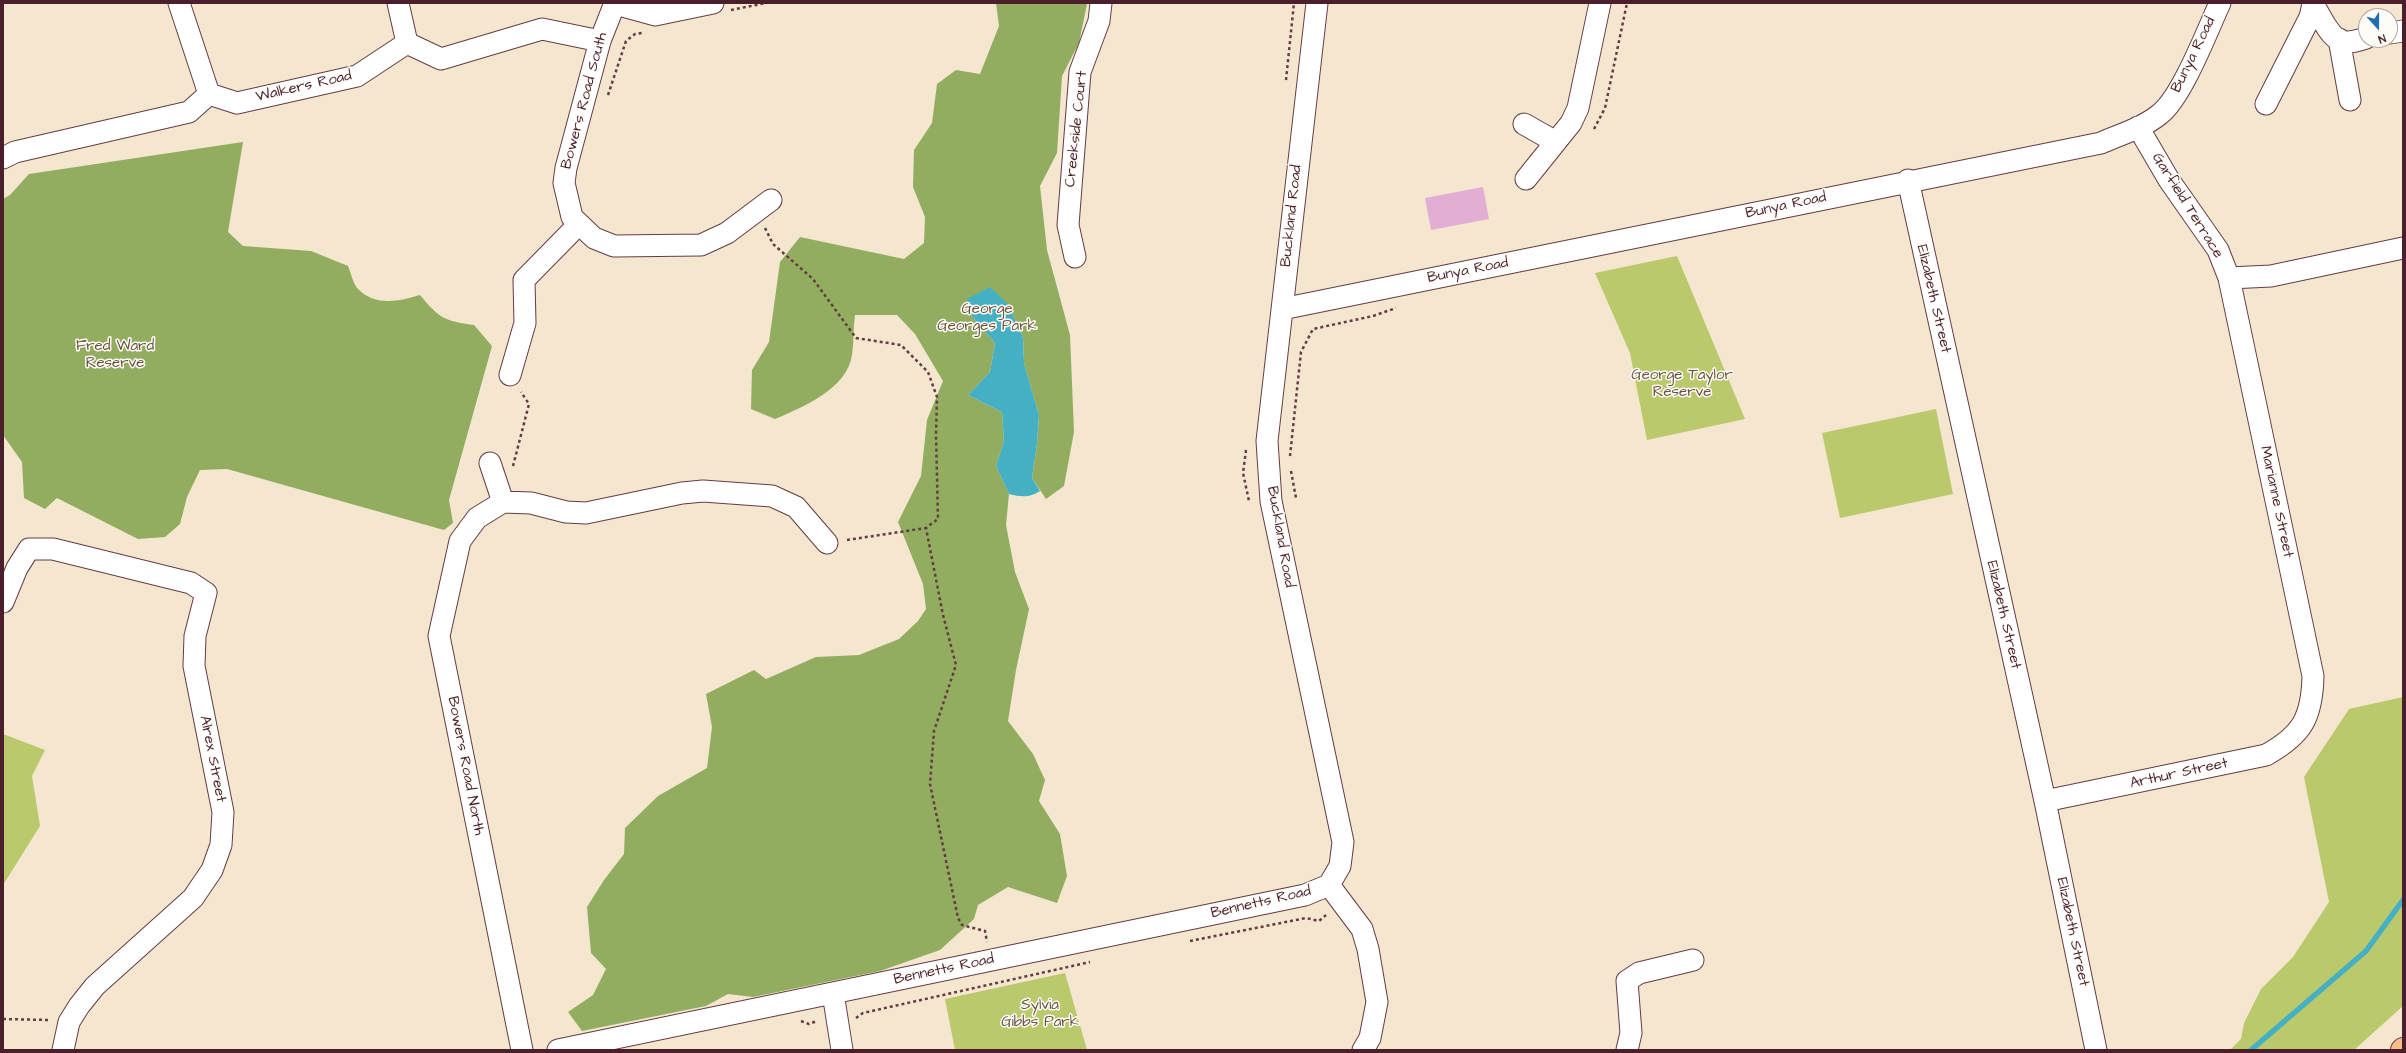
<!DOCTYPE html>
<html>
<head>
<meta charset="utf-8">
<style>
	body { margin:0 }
	#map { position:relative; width:2406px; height:1053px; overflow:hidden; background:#f5e6cf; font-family:"Architects Daughter",sans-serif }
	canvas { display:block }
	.frame { position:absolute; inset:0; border:4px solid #4a1f2b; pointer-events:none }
	.north { position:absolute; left:2358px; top:8px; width:40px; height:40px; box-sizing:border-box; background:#fdfcf7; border:1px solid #b5a4a5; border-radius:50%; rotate:159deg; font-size:11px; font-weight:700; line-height:16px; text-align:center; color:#4a1f2b }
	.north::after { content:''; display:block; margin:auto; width:14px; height:18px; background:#1f6fb2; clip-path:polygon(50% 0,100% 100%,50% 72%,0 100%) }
</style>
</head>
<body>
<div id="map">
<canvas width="2406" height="1053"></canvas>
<div class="frame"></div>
<div class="north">N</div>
</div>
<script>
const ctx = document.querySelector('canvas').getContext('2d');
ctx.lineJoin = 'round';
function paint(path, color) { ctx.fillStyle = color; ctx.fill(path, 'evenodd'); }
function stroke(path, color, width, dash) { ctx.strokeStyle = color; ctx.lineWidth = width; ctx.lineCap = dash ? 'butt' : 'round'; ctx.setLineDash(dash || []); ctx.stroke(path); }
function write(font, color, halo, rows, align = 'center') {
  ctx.font = font + ' "Architects Daughter",sans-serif'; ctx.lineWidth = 3; ctx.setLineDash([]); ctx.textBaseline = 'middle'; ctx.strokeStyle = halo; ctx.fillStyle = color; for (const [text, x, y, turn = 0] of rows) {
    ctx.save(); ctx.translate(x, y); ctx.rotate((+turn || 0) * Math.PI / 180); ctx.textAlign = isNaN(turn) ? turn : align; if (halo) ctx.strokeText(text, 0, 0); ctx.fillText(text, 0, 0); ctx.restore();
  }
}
paint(new Path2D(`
	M1677 256 1745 419 1647 440 1630 353 1595 273Z
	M1936 409 1953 494 1840 518 1822 433Z
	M2403 697V1006L2354 1050H2230L2241 1039 2244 1023 2261 989 2293 957 2329 902 2304 777 2349 709Z
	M3 734 45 750 32 776 40 826 3 885Z
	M1065 973 1087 1050H955L945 999Z`), '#b9c96c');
paint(new Path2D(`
	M996 3 1087 4 1079 43 1062 76 1057 153 1040 186 1047 250 1070 335 1074 432 1064 486 1046 499 1032 478 1037 444 1039 415 1024 363 1023 338 1008 304 970 314 995 343 990 372 968 395 1002 412 1004 441 996 466 1009 494 1006 525 1015 572 1029 609 1016 670 1008 721 1033 754 1045 780 1039 801 1060 834 1067 876 1057 903 1008 887 978 905 974 919 940 950 880 971 753 997 728 994 706 1006 582 1031 568 1012 593 995 606 969 591 953 587 907 604 880 624 854 625 828 658 796 707 768 712 727 706 694 754 670 766 679 816 657 859 655 899 639 918 621 926 609 923 584 898 522 921 476 927 420 943 381 915 334 897 315H855C853 328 854 342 852 355 847 389 803 407 775 419L751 409 752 370 769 342 780 262 800 237 904 259 924 243 925 217 913 187 914 150 932 123 937 84 956 70 980 74 999 26Z
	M243 142 228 232 243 246 311 251 348 266C351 273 353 284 358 289 376 307 399 301 420 295 439 318 444 321 474 325L492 346 449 500 453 523 444 530 227 469 200 470 187 497 180 524 165 537 138 539 57 498 45 509 24 498 22 462 3 435V199L10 195 29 174Z`), '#92ad60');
paint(new Path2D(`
	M990 287 1008 304 1023 338 1024 363 1039 415 1037 444 1032 478 1040 491C1029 498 1022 497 1009 494L996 466 1004 441 1002 412 968 395 990 372 995 343 970 314 967 299Z`), '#45b0c3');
stroke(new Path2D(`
	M2251 1050 2366 951 2403 900`), '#45b0c3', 5.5);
paint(new Path2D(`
	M1483 187 1489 219 1431 230 1425 198Z`), '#e2aed4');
const minor = new Path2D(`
	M179 3 209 94
	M398 3 407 43
	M615 3 600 41 566 168 564 183 572 217 594 238 614 246 701 245 727 233 771 200
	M1317 3 1267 441 1271 501 1343 842 1340 866 1329 885
	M2312 3C2321 14 2330 43 2347 42 2353 42 2360 40 2366 38
	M615 4 655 15 713 3
	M2390 33 2403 31
	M2339 39 2350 100
	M2266 104 2310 17 2313 4
	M1524 124 1554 141
	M2138 127 2169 180 2218 250 2229 278 2271 276 2403 248
	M3 158 15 152 189 112 209 94 237 103 357 76 407 43 441 59 542 29 600 41
	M1526 179 1571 123 1578 108 1600 3
	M1908 180 2045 801 2096 1050
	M1075 257 1068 225 1080 72 1099 21 1101 3
	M1282 309 2101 143C2121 134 2143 128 2160 114 2182 97 2207 31 2220 3
	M510 375 525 323 524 280 578 225
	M490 463 503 502
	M3 602 17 568 29 549H53L191 583 206 593 195 636 194 666 223 812 221 845 212 870 193 898 95 986 79 1006 69 1022 63 1050
	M2045 801 2266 755C2302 735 2312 718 2313 676L2229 278
	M1329 885 1362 929 1368 949 1377 1002 1370 1038 1363 1050
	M833 993 842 1050
	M522 1050 439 636 460 541 477 518 503 502 531 503 566 512 586 513 682 493 703 491 772 496 796 507 827 543
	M558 1050 1305 895 1329 885
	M1627 1050 1631 1033 1627 981 1639 973 1693 960`);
const major = new Path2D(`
	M2402 1050 2403 1049`);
stroke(minor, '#643d44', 23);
stroke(major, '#643d44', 24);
stroke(new Path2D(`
	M731 10 766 3
	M1286 80 1294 3
	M608 95 626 41 635 34 642 33
	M1594 129 1605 108 1627 3
	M765 228 773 244 813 279 856 338 901 345 928 372 937 397 936 434 938 519 926 528 943 615 956 665 934 731 930 784 958 918 962 925 985 931 987 942
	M1246 450 1243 473 1249 501
	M1290 456 1301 352 1313 329 1373 316 1396 308
	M513 466 529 404 521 392
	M1291 471 1296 498
	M847 540 926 528
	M1190 941 1306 918 1319 921 1326 915
	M856 1018 863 1013 1090 962
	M3 1019 48 1020
	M801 1021 809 1024 817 1021`), '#643d44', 2.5, [3, 3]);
stroke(minor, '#fff', 21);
stroke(major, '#fabc8b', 22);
write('15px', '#4a1f2b', '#fdfcf7', [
	["Bunya Road",2194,55,-64],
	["Walkers Road",304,87,-13],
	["Bowers Road South",585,101,-75],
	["Creekside Court",1077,129,-84],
	["Bunya Road",1786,206,-12],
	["Garfield Terrace",2187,206,58],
	["Buckland Road",1292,216,-84],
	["Bunya Road",1468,271,-11],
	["Elizabeth Street",1933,299,77],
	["Marianne Street",2276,502,78],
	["Buckland Road",1280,537,80],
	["Elizabeth Street",2003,615,77],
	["Alrex Street",212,759,79],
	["Bowers Road North",465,766,79],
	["Arthur Street",2179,774,-12],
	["Bennetts Road",1261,903,-13],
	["Elizabeth Street",2072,932,78],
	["Bennetts Road",944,970,-12]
]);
write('15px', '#6b523e', '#fdfcf7', [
	["George",987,310],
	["Georges Park",987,327],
	["Fred Ward",115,347],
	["Reserve",115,364],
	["George Taylor",1682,376],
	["Reserve",1682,393],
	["Sylvia",1040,1006],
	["Gibbs Park",1040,1023]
]);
</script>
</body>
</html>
